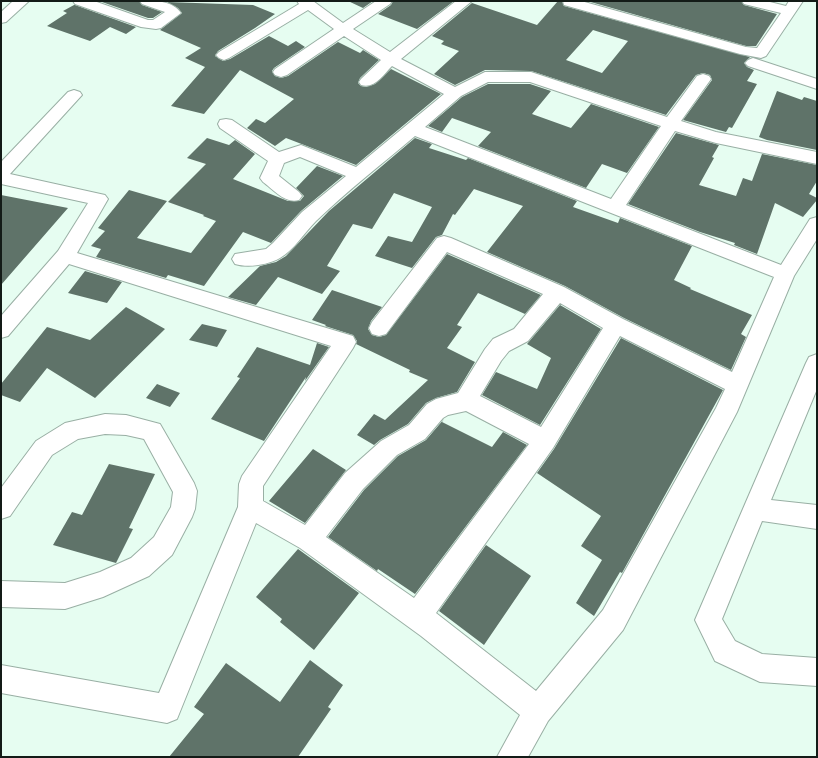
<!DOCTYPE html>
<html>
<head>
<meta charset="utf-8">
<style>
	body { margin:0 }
	#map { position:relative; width:818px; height:758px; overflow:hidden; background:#e6fdf1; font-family:Inter,sans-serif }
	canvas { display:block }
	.frame { position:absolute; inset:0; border:2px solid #131b17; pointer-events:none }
</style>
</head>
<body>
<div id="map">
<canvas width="818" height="758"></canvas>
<div class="frame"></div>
</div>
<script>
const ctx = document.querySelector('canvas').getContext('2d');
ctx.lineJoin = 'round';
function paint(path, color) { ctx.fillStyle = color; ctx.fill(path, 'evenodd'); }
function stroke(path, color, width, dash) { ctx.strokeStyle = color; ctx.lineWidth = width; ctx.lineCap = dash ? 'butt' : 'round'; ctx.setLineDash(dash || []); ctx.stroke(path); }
paint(new Path2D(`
	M99 1H139L142 5 162 12 153 18H148Z
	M348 1H373L363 8Z
	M393 1H454L417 29 378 14 391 5Z
	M558 1H562L564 6 750 57 744 63 747 67 754 70 747 81 757 84 732 128 729 127 726 132 683 120 712 80 710 75 703 73 696 75 666 115 531 71 485 70 455 85 434 74 459 51 441 44 444 41 432 36 472 3 537 25ZM593 30 628 41 602 73 566 60Z
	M587 1H741L744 5 777 14 756 46H746Z
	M167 2 253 5 275 14 255 28 218 51 215 56 223 61 230 59 269 36 288 46 296 41 305 47 274 68 272 71 275 76 281 78 288 76 338 42 360 53 363 50 379 60 360 78 358 83 361 86 366 87 375 84 391 69 441 94 356 165 286 138 275 146 247 128 256 119 265 123 294 99 240 70 204 114 171 106 205 67 185 58 201 48 160 30 182 13 178 8Z
	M74 5H75L136 27 126 34 110 27 90 41 47 26 67 13 63 11Z
	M488 84H530L551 91 532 114 571 128 591 104 659 127 627 173 602 164 586 188 478 146 491 132 452 118 442 132 428 126 462 97Z
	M777 91 802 100 804 97 817 101V150L767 140 759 137Z
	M676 133 719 145 712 157 714 158 699 185 736 196 743 178 752 181 762 154 817 165V181L809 194 817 198V200L803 217 775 203 757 254 734 245 735 243 700 232 628 204Z
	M207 138 229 145 235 140 255 154 233 179 288 201H300L304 196 296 188 317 166 343 176 301 211 271 243 243 232 204 286 168 275 166 278 96 257 101 249 91 246 105 231 98 228 129 190 167 201 137 238 191 253 216 221 203 216 204 215 168 202 206 164 187 158Z
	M415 138 432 144 429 148 466 160 468 158 577 201 573 207 618 223 620 218 692 246 674 280 691 288 690 289 752 315 741 334 746 337 731 370 624 318 565 286 487 252 523 206 474 189 455 215 453 214 442 235 436 237 412 268 375 256 388 236 412 242 432 207 394 193 372 229 353 224 327 266 340 271 322 294 278 277 256 305 228 297 260 266 276 262 286 256 329 211Z
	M1 195 68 208 1 285Z
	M447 254 541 295 525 314 478 293 457 325 462 327 447 348 475 362 457 392 436 398 426 403 408 424 380 440 374 445 357 435 374 414 385 420 428 380 409 372 410 370 356 344 357 341 353 335 325 326 326 325 312 320 332 290 382 307 371 321 368 329 372 335 379 337 386 335Z
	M85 271 122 282 107 303 68 293Z
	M560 305 601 329 540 425 482 395 496 372 537 389 551 358 527 344Z
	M126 307 165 329 95 398 47 368 20 402 1 395V384L47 327 90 340Z
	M202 324 227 330 217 347 189 340Z
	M621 338 723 390 622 573 620 572 594 616 576 603 602 560 581 546 601 516 537 473 554 449Z
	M317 343 329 347 305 381 306 377 264 441 211 419 240 378 237 377 257 347 310 365Z
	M157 384 180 393 170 407 146 398Z
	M444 419 442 422 492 447 503 432 527 445 415 594 378 569 377 571 328 537 364 490 398 456 426 440Z
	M313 449 346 470 305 523 269 501Z
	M109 464 155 474 129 528 133 529 116 563 53 545 72 512 82 515Z
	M486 545 531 576 484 645 439 611Z
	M298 549 359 593 314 650 280 622 282 619 256 597Z
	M310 660 343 685 328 707 331 709 298 757H169L204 714 194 707 226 663 280 702Z`), '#5f7369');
const minor = new Path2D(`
	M73 1H94L148 20H153L165 12 142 4 140 1C155 1 172 0 181 13L161 28 156 29 141 27 75 4Z
	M297 1H313L343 23 376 1H392L390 4 353 29 390 52 456 1H472L401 59 455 87 485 72H531L667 117 697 76 703 74 709 76 711 79 681 121 716 132 817 152V164L716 143 675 131 626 205 781 265 810 219 817 217V239L794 276 737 412 623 630 548 721 528 757H497L520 715 421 636 300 548 256 523 177 719 167 723 1 693V665L159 693 238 507 239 484 242 476 331 346 69 264 8 336 1 338V316L58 251 88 203 1 184V162L68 92 74 90 80 92 82 95 10 174 105 195 108 199 77 253 353 336 356 342 353 348 263 486V501L305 525 345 473 381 441 409 425 427 404 436 399 458 393 485 349 493 339 514 329 543 294 447 252 386 334 379 336 372 334 369 328 372 322 437 238 444 236 451 238 564 287 623 319 732 372 774 277 415 136C382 164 347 191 316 221 304 233 294 250 280 258 268 265 248 268 235 264L232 259 235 254 266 249 273 243 302 212 346 176 300 157 284 163 279 176 299 192 302 196 299 200C285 204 274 190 263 182L260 178 268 161 220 128 218 124 220 120 226 119 232 120 279 152 301 145 356 167 444 94 392 66C383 75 375 89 361 85L359 82 361 79 381 60 344 36 287 75 281 77 275 75 273 72 275 69 334 29 308 10 229 58 224 60 219 58 216 55 219 52 299 4ZM488 82H530L661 126 611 199 425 127 461 96ZM560 303 603 328 541 427 480 396 501 361 509 351 528 341ZM620 336 725 389 716 408 603 610 536 691 436 613 553 448ZM466 411 529 444 414 598 326 537 363 489 397 455 425 439 443 418 448 415Z
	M563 1H581L746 47 757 48 781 13 744 4 742 1H766L786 6 789 1H803L766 56 761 58 740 54 564 5Z
	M753 58 817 79V89L748 66 745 63 748 60Z
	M817 354V389L771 500 817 505V529L762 521 722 619 735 641 762 654 817 658V686L760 682 715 661 695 620 806 363 809 357Z
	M105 414 126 415 160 424 194 483 197 491 195 509 192 517 172 555 149 576 103 597 65 609 1 607V581L65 583 100 572 131 558 154 537 171 507 173 492 144 439 126 435 105 434 78 439 52 455 10 516 1 519V488L36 441 65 423Z`);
const major = new Path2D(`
	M13 1H29L6 22 1 23V12Z`);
stroke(minor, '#99afa4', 2);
stroke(major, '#99afa4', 2);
paint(minor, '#fff');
paint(major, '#fff');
</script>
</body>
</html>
